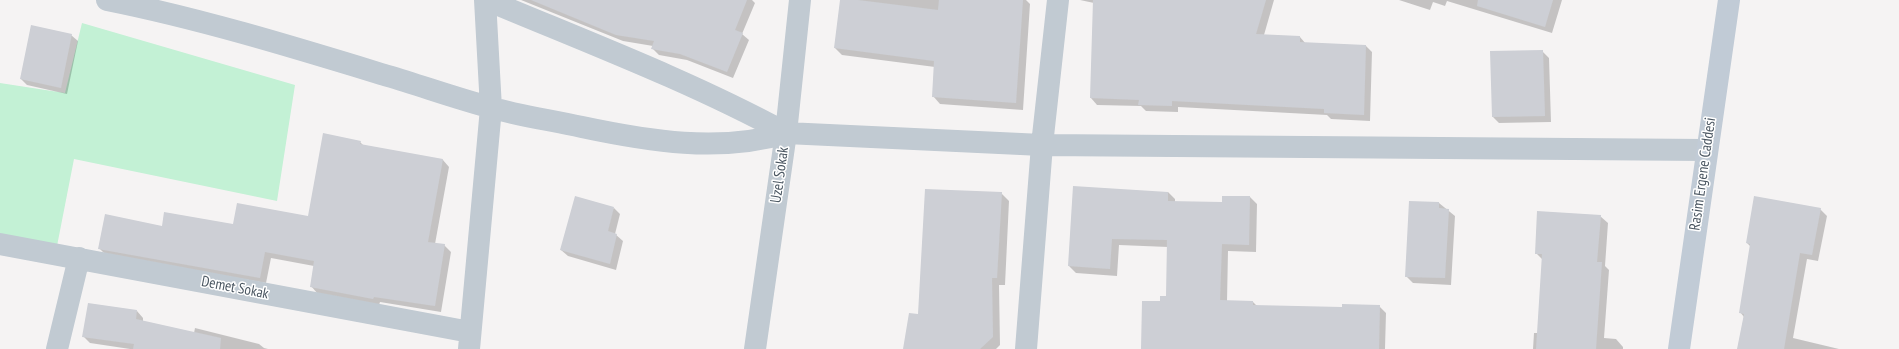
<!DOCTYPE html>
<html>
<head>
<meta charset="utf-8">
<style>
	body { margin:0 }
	canvas { display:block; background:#f5f3f3 }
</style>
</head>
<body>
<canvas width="1899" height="349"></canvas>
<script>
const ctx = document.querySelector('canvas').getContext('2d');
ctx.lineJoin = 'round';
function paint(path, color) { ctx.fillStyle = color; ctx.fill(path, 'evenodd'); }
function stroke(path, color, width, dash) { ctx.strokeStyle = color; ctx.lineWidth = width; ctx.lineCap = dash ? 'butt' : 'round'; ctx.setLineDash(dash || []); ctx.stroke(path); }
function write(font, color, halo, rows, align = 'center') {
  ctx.font = font + ' "PT Sans Narrow",sans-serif'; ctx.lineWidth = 3; ctx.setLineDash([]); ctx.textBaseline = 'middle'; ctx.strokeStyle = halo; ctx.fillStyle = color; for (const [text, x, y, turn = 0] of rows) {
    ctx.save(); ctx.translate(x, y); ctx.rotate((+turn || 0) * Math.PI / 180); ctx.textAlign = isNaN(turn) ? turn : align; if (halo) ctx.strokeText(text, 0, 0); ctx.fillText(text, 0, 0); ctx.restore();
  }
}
paint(new Path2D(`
	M82 23 295 85 277 201 74 159 57 246 0 234V83L65 93Z`), '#c3f1d5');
paint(new Path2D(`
	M521 0H752L755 3 742 34 749 40 733 78 687 60 659 55 652 48 653 46 623 41Z
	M841 0H1026L1030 4 1023 110 940 104 933 96 935 67 842 55 835 48Z
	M1080 0H1274L1264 35 1300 37 1306 44 1366 46 1372 52 1370 121 1331 119 1327 115 1178 107V112L1146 111 1141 106 1097 105 1091 98 1094 3Z
	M1399 0H1562L1552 33 1447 1 1445 6 1433 2 1430 10Z
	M71 35 78 41 67 94 27 85 21 79Z
	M1542 51 1549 58 1551 122 1499 123 1493 117Z
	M360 142 364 146 443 160 449 167 435 244 444 245 451 252 441 312 380 302 379 305 317 293 311 286 314 266 271 258 266 283 106 255 99 248 162 227 234 225 308 217Z
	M1168 192 1175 199V202L1223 203 1250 197 1257 204 1256 252 1228 251 1227 302H1253L1257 306 1342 308 1379 306 1386 313 1385 349H1142L1161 302 1167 297 1168 247 1119 245 1117 276 1076 273 1069 266Z
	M1001 193 1009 201 1005 285H999L1000 345 996 349H905L919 315Z
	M1439 203 1455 216 1451 285 1413 283 1406 276Z
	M614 208 620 214 615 234 623 241 616 270 568 256 561 250Z
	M1820 209 1827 216 1818 261 1807 259 1793 338 1839 349H1738L1744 317 1740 312 1751 247 1747 243Z
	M1600 216 1608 223 1605 266 1609 270 1604 338 1616 339 1623 347V349H1533L1534 333H1538L1543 260 1536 253Z
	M137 311 143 318V322L194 333 195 328 259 344 264 348 268 349H130L90 343 84 337Z`), '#0003');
paint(new Path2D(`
	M531 0H747L735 30 743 33 727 72 680 54 651 49 654 41 616 35Z
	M840 0H858L938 10 939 0H1023L1016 103 932 97 934 61 834 48Z
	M1093 0H1266L1256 34 1300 36V42L1366 45 1364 115 1324 113V109L1172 101V106L1138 105 1139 100 1090 98Z
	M1478 0H1553L1545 27 1477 6Z
	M31 25 72 34 61 88 20 79Z
	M1543 50 1545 116 1492 117 1490 51Z
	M323 133 361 141 360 144 443 159 428 242 445 244 435 306 374 297 373 299 310 287 314 261 265 252 260 278 98 249 105 214 162 226 164 212 233 224 237 203 308 216Z
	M1073 186 1168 192V201L1222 202V196H1250L1249 245 1222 244 1220 300 1253 301V305L1342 307V304L1380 305 1379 349H1141L1142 301H1160V296H1166L1167 240 1112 239 1110 269 1068 266Z
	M925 189 1002 192 997 278H992L993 337 980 349H903L909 313 918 314Z
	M575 196 614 207 608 231 617 234 610 264 560 250Z
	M1754 196 1821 208 1812 255 1800 253 1784 349H1737L1744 314 1739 313 1750 244 1746 243Z
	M1409 201 1439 202V208L1449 209 1445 278 1405 277Z
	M1537 211 1601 215 1597 262H1602L1596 349H1536L1542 254H1535Z
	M88 303 137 310 136 319 221 338 220 349H133L134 344 82 337Z`), '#cdcfd5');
stroke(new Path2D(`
	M107 0C202 19 296 48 388 76 422 86 455 98 489 107 519 116 551 120 582 127 648 141 720 153 786 133L1042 145 1706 150
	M487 0C587 42 690 81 786 133
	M0 244 470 332
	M57 349 79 258
	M469 349 491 108 485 0
	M755 349 786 133 800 0
	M1026 349 1042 145 1058 0`), '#c1cad2', 22);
stroke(new Path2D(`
	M1679 349 1729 0`), '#c1cbd6', 22);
write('15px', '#4a5661', '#fff', [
	["Rasim Ergene Caddesi",1703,174,-82],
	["Uzel Sokak",780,175,-82],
	["Demet Sokak",235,288,11]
]);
</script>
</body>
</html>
